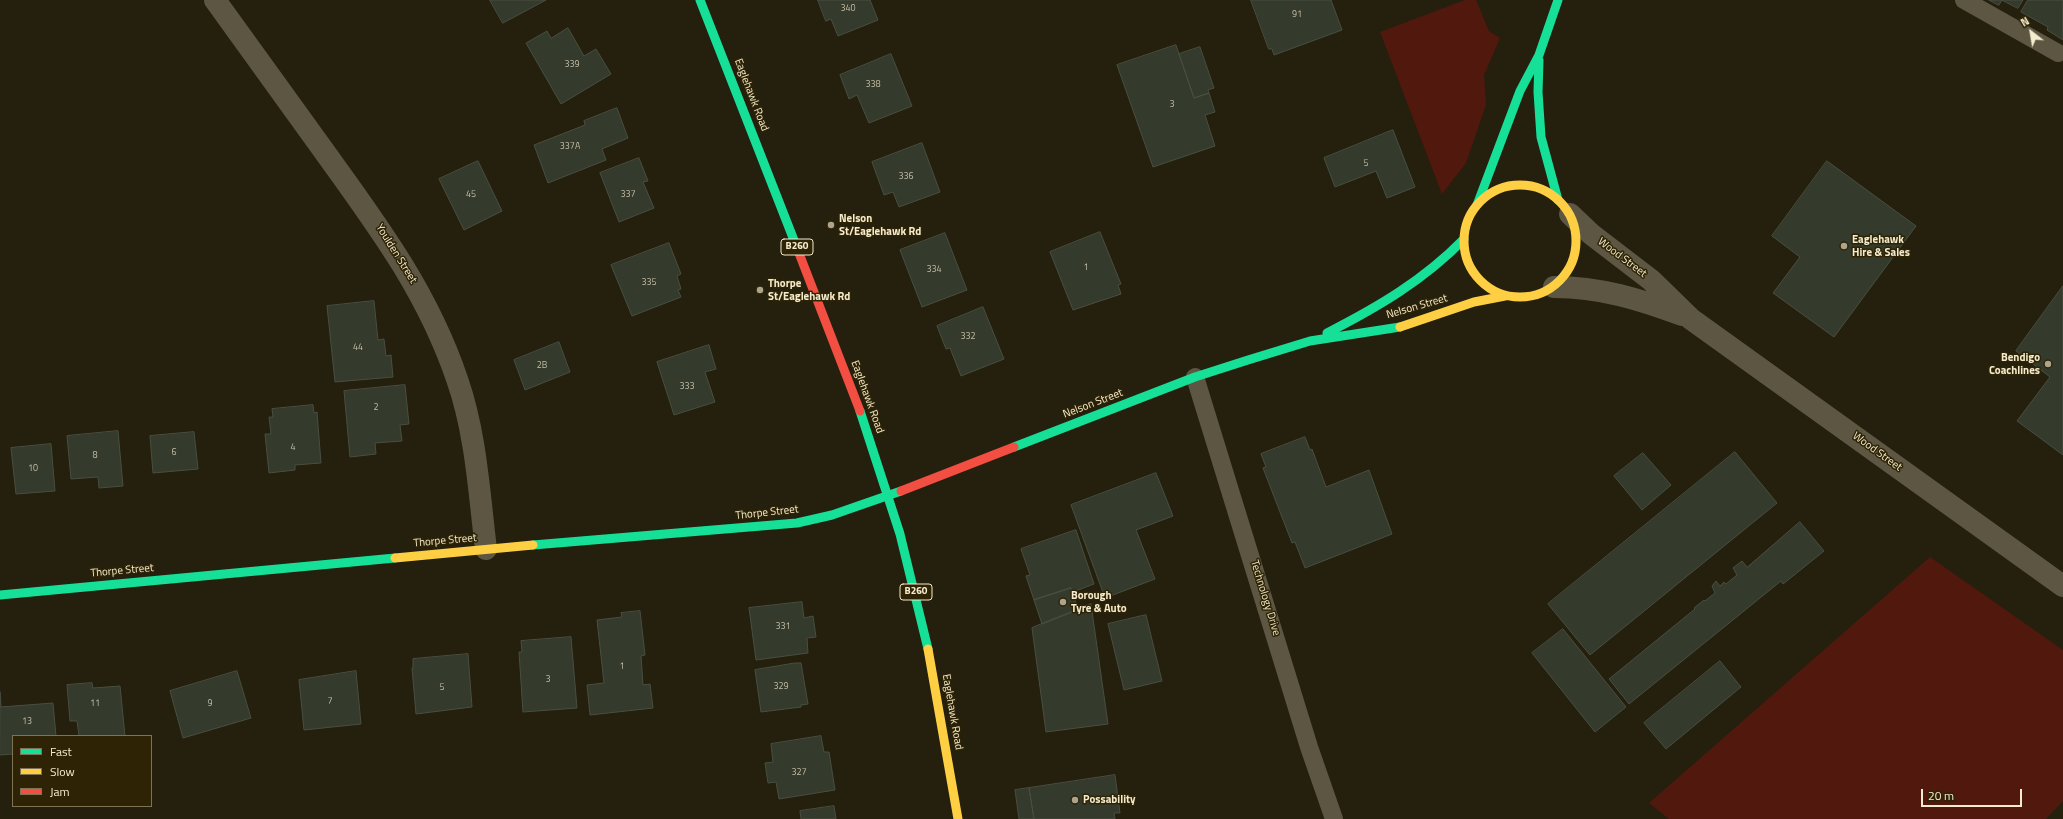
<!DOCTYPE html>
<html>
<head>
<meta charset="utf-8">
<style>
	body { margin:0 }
	#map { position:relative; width:2063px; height:819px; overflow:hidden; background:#251f0e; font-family:"Titillium Web",sans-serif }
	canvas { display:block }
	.legend { position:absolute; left:12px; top:735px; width:140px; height:72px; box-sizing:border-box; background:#2e2405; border:1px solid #7e7455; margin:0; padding:5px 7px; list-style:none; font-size:12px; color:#f5ebce }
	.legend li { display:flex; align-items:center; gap:8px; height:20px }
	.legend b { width:20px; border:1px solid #7e7455 }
	.north { position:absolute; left:2011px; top:12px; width:40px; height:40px; -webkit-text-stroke:3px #2e2405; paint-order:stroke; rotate:329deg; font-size:11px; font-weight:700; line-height:16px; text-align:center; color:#f5ebce }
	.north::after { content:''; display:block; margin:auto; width:14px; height:18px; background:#f5ebce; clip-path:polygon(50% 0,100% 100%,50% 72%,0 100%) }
	.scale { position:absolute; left:1921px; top:789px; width:101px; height:18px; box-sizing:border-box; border:2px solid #f5ebce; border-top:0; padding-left:5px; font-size:12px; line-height:14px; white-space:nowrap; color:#f5ebce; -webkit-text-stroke:3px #2e2405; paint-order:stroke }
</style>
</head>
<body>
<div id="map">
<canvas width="2063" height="819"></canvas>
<ul class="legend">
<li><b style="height:5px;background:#16e098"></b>Fast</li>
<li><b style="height:5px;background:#ffcf43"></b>Slow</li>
<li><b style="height:5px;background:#f24e42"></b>Jam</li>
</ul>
<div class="north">N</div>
<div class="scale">20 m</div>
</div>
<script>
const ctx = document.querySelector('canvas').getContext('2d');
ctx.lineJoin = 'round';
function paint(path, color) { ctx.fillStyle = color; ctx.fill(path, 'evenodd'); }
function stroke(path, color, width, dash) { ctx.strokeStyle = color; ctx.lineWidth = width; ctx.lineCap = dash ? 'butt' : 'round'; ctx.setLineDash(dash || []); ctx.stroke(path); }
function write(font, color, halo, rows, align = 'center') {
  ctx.font = font + ' "Titillium Web",sans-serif'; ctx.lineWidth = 3; ctx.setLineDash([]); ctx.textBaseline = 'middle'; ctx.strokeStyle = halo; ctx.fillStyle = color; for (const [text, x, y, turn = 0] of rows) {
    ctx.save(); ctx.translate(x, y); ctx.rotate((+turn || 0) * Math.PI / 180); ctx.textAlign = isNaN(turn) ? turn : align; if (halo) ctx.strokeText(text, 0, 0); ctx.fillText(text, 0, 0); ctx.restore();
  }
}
paint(new Path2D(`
	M1465 0H1476L1489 31 1500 38 1484 75 1486 105 1466 163 1442 194 1380 32Z
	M1930 557 2063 650V801L2046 819H1669L1649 803Z`), '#51180d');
const building = new Path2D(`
	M490 0H546L503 23Z
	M818 0H870L878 20 838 36 831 19 826 21Z
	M1251 0H1331L1342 30 1274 55 1272 49H1269Z
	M1989 0H2002L1999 5Z
	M2002 0H2023L2018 8Z
	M2028 0H2063V40L2047 30 2048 27 2021 12Z
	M568 28 584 56 596 49 611 74 561 104 526 43 547 31 551 38Z
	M1176 45 1194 98 1209 93 1215 112 1205 115 1215 146 1153 167 1117 65Z
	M1200 47 1214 88 1208 90 1209 93 1194 98 1179 54Z
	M891 54 912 106 869 123 857 95 849 99 840 75Z
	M617 108 628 138 602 149 606 160 548 183 534 145 585 125 584 121Z
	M1393 130 1415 187 1387 198 1376 171 1335 187 1324 158Z
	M922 143 940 192 899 207 893 192 884 195 872 162Z
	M639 158 648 181 643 182 654 208 619 222 600 173Z
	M478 161 502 211 464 230 439 179Z
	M1827 161 1916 226 1834 337 1773 293 1800 257 1772 236Z
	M1100 232 1121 284 1118 285 1121 294 1073 310 1050 252Z
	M945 233 967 290 922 307 900 250Z
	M669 243 681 274 677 276 681 289 678 290 681 297 632 316 611 265Z
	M2063 286V455L2017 421 2050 377 2016 351Z
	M374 301 378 340 384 339 386 356 391 355 393 377 335 382 327 306Z
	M983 307 1004 359 961 376 950 348 946 349 937 326Z
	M559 342 570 372 525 390 514 360Z
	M709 345 716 369 705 372 715 402 674 415 657 362Z
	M405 385 409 424 400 425 402 441 375 443 376 454 350 457 344 391Z
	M313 405 314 413 317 412 321 463 295 465V470L269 473 265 434H271L269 417H273L272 409Z
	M118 431 123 486 99 488 98 477 71 479 67 436Z
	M194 432 198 469 153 473 150 436Z
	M1305 437 1310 450 1312 449 1326 487 1369 470 1392 534 1305 568 1295 542 1292 543 1263 468 1266 467 1261 454Z
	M51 444 55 491 16 494 11 448Z
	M1735 452 1777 503 1590 655 1548 604Z
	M1643 453 1671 485 1642 510 1614 476Z
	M1156 473 1173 516 1136 530 1155 579 1105 598 1071 505Z
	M1800 522 1824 551 1783 584 1781 581 1629 704 1609 679 1695 609 1694 608 1704 600 1705 601 1715 593 1712 586 1716 581 1720 586 1724 582 1726 584 1737 575 1733 568 1742 561 1747 567Z
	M1076 530 1094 584 1073 592 1071 588 1034 600 1026 576 1030 575 1021 549Z
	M1071 588 1078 610 1042 624 1034 600Z
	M802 602 804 618 813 616 816 637 807 638 808 653 756 660 749 608Z
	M1091 604 1108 724 1046 732 1032 628Z
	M640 611 645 655 641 656 643 685 650 684 653 708 590 715 587 685 604 683 597 620 622 617 621 613Z
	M1146 615 1162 681 1124 690 1108 624Z
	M1563 629 1626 707 1595 732 1532 653Z
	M571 637 577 708 523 712 519 652H522L521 641Z
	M468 654 472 707 416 714 412 668H413V659Z
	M1720 661 1741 687 1666 749 1644 723Z
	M795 663H801L808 704 801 705V707L761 712 755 670Z
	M237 671 251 718 183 738 170 691Z
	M356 671 361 724 304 730 299 680Z
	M92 683 93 688 120 686 125 736H79L77 721H70L67 685Z
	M0 692 1 707 53 703 56 736H13V754L0 755Z
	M821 736 824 752H829L835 790 779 799 776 782 768 783 765 763 773 762 771 744Z
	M1115 775 1120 813H1114L1115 819H1034L1029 788Z
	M1029 788 1034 819H1019L1015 790Z
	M834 806 836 819H801L800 811Z`);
paint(building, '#343a2c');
stroke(building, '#494f40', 1);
stroke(new Path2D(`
	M1964 0 2058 53
	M1195 377 1309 747 1334 819`), '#5c5643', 18);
stroke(new Path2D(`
	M215 0C253 53 291 105 329 158 381 230 428 294 457 379 476 433 479 492 486 549
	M1570 214 1591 234 1651 280 1691 319 2063 586
	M1554 287C1600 287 1639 299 1682 315`), '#5c5643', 22);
stroke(new Path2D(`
	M700 0 797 248
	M1539 60 1538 92 1541 137 1558 200
	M1477 205 1520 91 1539 55 1558 0
	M1327 333C1378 307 1424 280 1464 239
	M860 411 900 534 928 649
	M1014 447 1195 377 1248 360 1310 341 1400 327
	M533 545 797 523 832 515 901 491
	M0 595 395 558`), '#16e098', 9);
stroke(new Path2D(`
	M1464 241a56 56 0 1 1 112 0a56 56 0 1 1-112 0Z
	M1400 327 1474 302 1505 296
	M395 558 533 545
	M928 649 958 819`), '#ffcf43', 9);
stroke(new Path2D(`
	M797 248 860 411
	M901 491 1014 447`), '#f24e42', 9);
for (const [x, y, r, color] of [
	[831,225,4,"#aca48b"],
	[1844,246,4,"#aca48b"],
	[760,290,4,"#aca48b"],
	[2048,364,4,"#aca48b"],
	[1063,602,4,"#aca48b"],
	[1075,800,4,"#aca48b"]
]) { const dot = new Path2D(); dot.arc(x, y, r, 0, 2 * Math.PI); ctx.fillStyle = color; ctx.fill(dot); stroke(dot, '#2e2405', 1.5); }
write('9px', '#c5bfa6', null, [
	["340",848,9],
	["91",1297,15],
	["339",572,65],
	["338",873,85],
	["3",1172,105],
	["337A",570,147],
	["5",1366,164],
	["336",906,177],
	["45",471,195],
	["337",628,195],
	["1",1086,268],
	["334",934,270],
	["335",649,283],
	["332",968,337],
	["44",358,348],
	["2B",542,366],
	["333",687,387],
	["2",376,408],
	["4",293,448],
	["6",174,453],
	["8",95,456],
	["10",33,469],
	["331",783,627],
	["1",622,667],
	["3",548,680],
	["329",781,687],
	["5",442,688],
	["7",330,702],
	["11",95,704],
	["9",210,704],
	["13",27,722],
	["327",799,773]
]);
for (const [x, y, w] of [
	[797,247,32],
	[916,592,32]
]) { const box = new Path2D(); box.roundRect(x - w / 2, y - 8, w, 16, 3); ctx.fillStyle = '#2e2405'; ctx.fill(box); stroke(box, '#f5ebce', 1); }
write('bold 10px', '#f5ebce', null, [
	["B260",797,247],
	["B260",916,592]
]);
write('11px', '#f5ebce', '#2e2405', [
	["Eaglehawk Road",751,95,69],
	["Youlden Street",396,254,58],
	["Wood Street",1622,258,37],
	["Nelson Street",1417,307,-16],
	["Eaglehawk Road",867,397,70],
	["Nelson Street",1093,404,-21],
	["Wood Street",1877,452,36],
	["Thorpe Street",767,513,-6],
	["Thorpe Street",445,541,-5],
	["Thorpe Street",122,571,-5],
	["Technology Drive",1265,598,73],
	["Eaglehawk Road",952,712,80]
]);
write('bold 11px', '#f5ebce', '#2e2405', [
	["Nelson",839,219],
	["St/Eaglehawk Rd",839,232],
	["Eaglehawk",1852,240],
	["Hire & Sales",1852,253],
	["Thorpe",768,284],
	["St/Eaglehawk Rd",768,297],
	["Bendigo",2040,358,"right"],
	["Coachlines",2040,371,"right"],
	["Borough",1071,596],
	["Tyre & Auto",1071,609],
	["Possability",1083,800]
], 'left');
</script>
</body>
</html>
